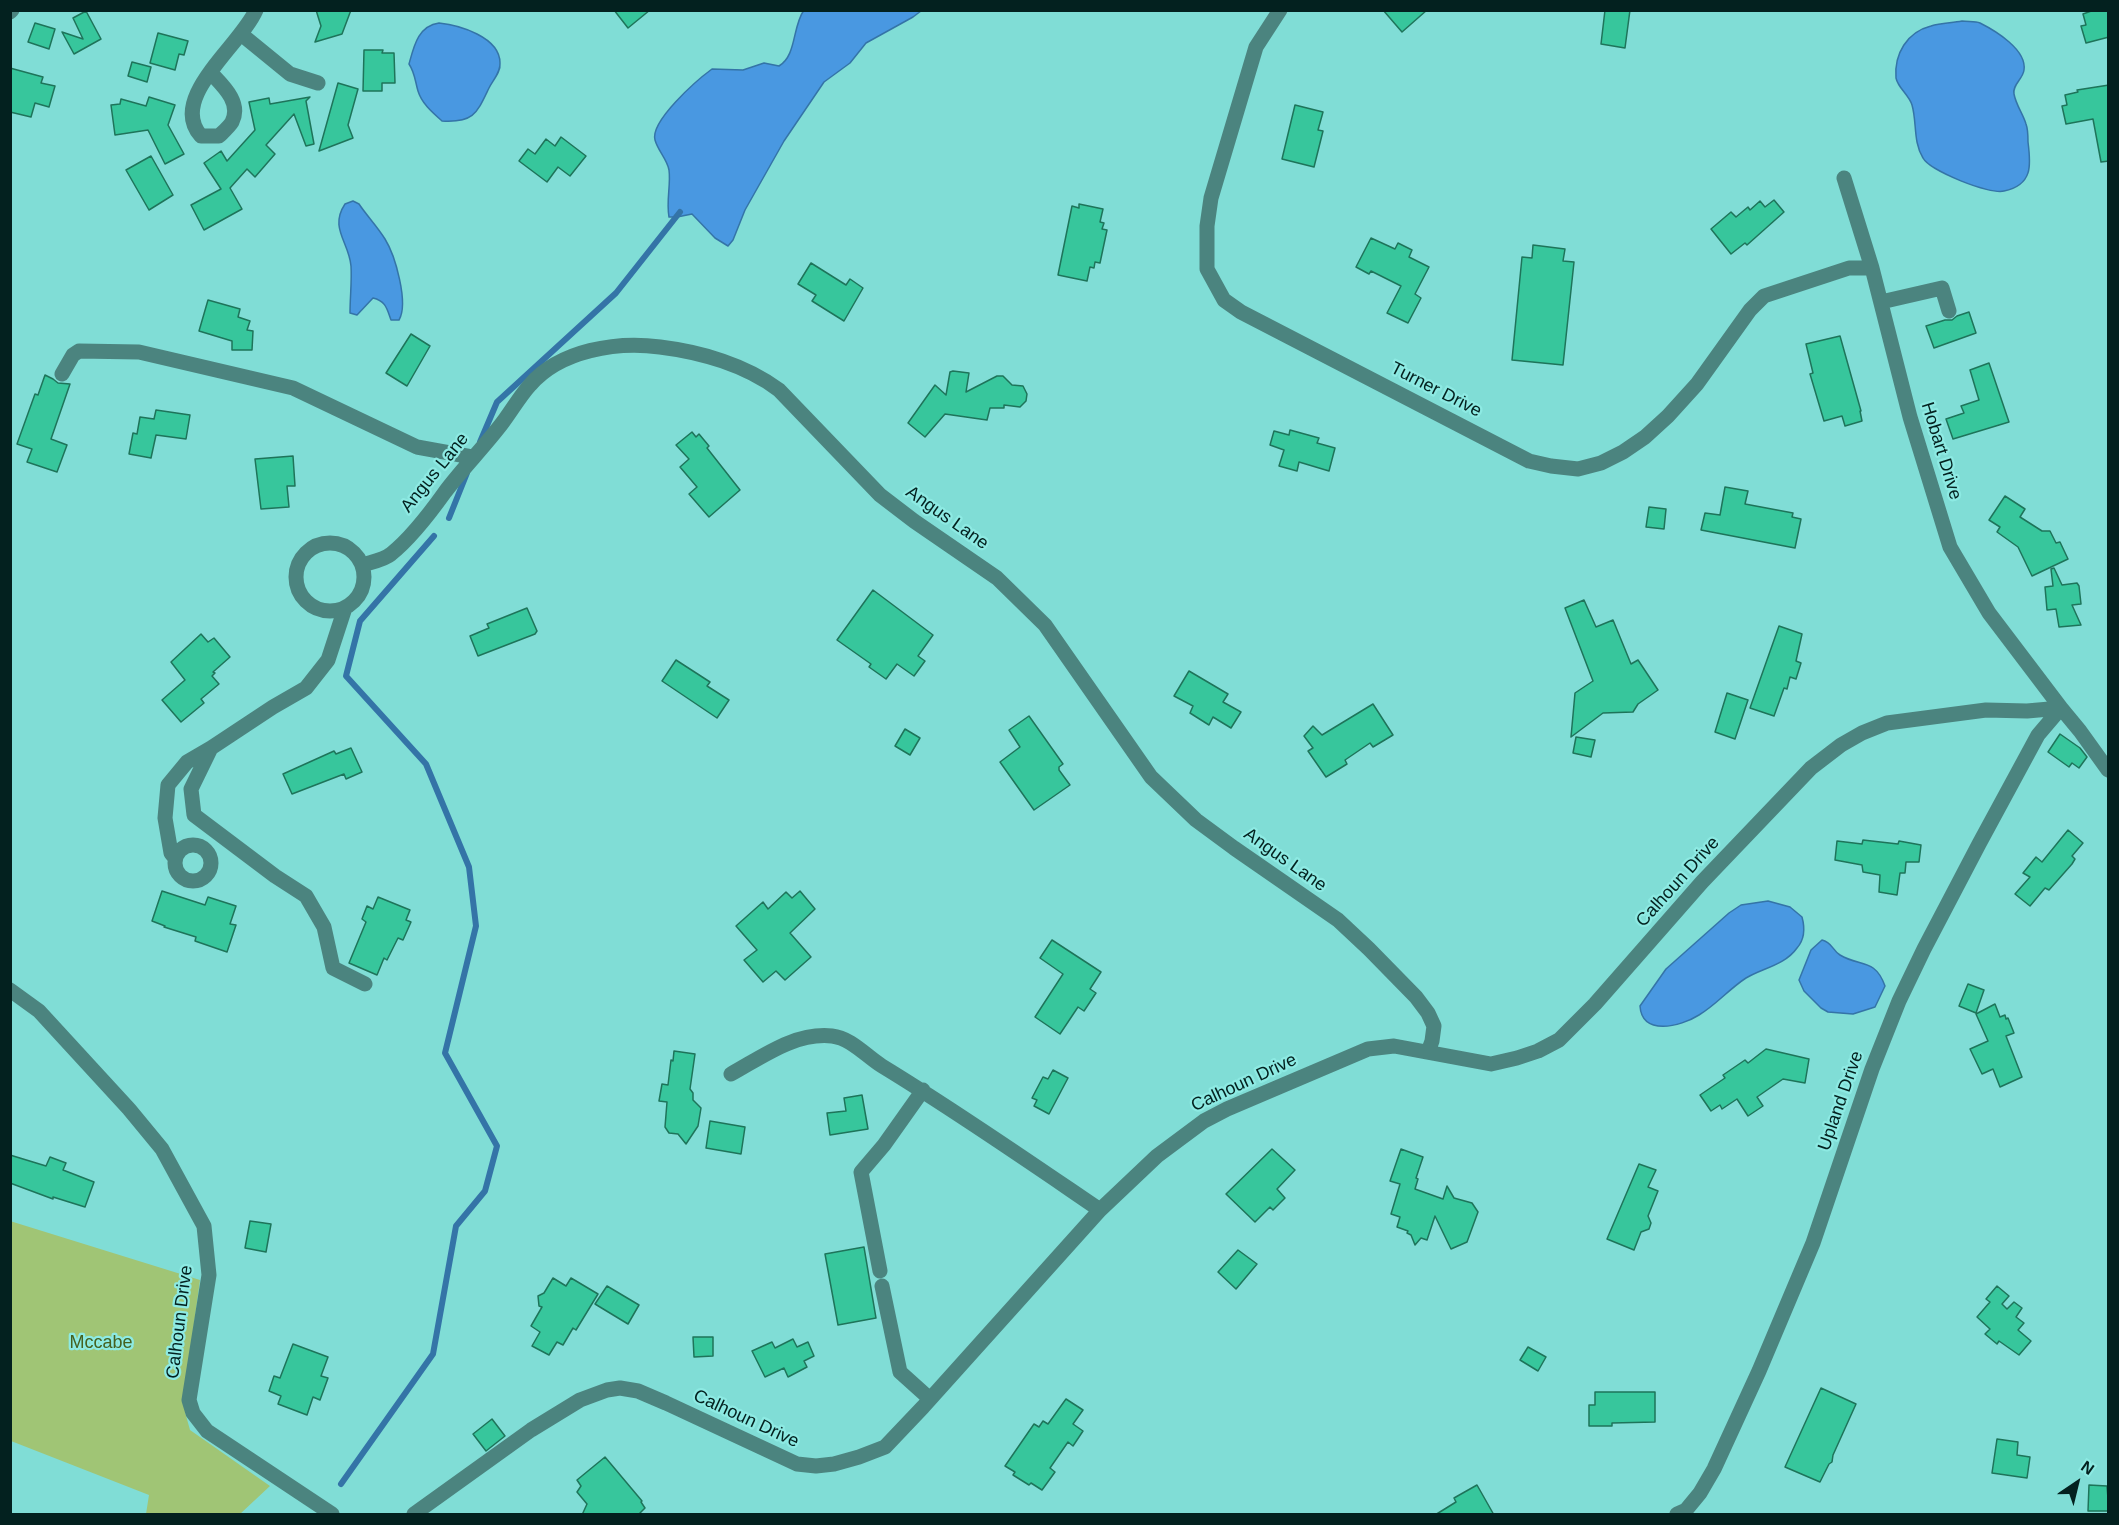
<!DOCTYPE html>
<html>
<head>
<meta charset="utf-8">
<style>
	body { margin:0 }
	#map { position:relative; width:2119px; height:1525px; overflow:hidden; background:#80ddd6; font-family:Arial,sans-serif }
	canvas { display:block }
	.frame { position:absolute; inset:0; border:12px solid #03211f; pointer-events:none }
	.north { position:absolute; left:2047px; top:1453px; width:60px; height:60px; -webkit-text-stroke:4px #8deae3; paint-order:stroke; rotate:35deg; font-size:16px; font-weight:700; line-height:24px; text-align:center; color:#03211f }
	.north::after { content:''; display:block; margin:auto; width:21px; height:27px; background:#03211f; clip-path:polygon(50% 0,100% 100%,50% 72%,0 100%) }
</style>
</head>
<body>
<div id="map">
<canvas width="2119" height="1525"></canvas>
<div class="frame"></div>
<div class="north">N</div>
</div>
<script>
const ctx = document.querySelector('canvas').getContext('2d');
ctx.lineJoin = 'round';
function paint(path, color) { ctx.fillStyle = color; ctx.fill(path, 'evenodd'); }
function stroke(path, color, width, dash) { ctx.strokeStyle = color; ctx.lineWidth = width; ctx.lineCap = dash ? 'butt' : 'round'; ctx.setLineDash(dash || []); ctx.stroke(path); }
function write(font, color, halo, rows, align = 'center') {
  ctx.font = font + ' Arial,sans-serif'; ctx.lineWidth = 4.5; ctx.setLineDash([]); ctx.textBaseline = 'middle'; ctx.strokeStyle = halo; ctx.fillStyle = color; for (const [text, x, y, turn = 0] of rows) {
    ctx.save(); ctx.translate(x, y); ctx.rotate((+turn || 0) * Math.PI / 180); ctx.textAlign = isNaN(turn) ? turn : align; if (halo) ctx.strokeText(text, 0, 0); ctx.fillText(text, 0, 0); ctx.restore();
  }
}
paint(new Path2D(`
	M10 1221 200 1280 186 1383 185 1412 190 1430 270 1486 240 1514H146L149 1495 11 1441Z`), '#a0c575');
const water = new Path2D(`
	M804 10 921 11 913 17 866 43 850 63 824 82 784 141 745 210 733 240 728 246 715 238 692 214 677 217H669C666 201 671 185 669 170 667 159 658 151 655 140 650 121 697 80 712 69L743 70 764 63 779 66C797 55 792 27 804 10Z
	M1962 21C1968 22 1975 21 1980 23 1996 31 2027 50 2024 70 2023 79 2012 85 2014 94 2016 105 2023 114 2026 124 2028 129 2028 136 2028 142 2031 165 2033 185 2004 191 1990 195 1930 171 1923 158 1913 142 1917 122 1912 105 1909 95 1898 88 1896 78 1894 54 1907 32 1931 26 1941 23 1952 23 1962 21Z
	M439 23C459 25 500 37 500 63 501 72 493 80 489 88 477 113 474 123 442 121 433 113 422 104 418 91 415 81 415 73 409 64 414 46 418 26 439 23Z
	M353 201 359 204C367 216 377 226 385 239 395 255 409 303 399 320H391C387 309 386 301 373 298L357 315 350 313C350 297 352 281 351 266 349 242 329 228 345 204Z
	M1768 901 1790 907 1802 917C1805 928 1805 939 1797 948 1785 965 1763 968 1746 978 1729 989 1716 1005 1699 1015 1680 1027 1642 1036 1640 1006L1666 969 1729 913 1741 905Z
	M1822 940C1832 942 1832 950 1840 955 1860 967 1875 958 1885 986L1875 1007 1853 1014 1828 1012 1821 1008 1804 991 1799 980 1811 950Z`);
paint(water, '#4998e1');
stroke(water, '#3474a7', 1.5);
stroke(new Path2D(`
	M480 442 497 402 616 293 680 212
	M449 518 467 473
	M341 1484 433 1354 456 1226 485 1191 497 1146 445 1053 476 926 469 867 426 764 346 676 360 621 434 536`), '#3474a7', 6);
const building = new Path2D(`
	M316 10H351L342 34 315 42 321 26Z
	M614 10H650L628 28Z
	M1383 10H1427L1402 32Z
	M1605 10H1630L1625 48 1601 44Z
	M2094 10H2109V37L2086 43 2081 26 2086 25 2083 14Z
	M86 11 101 39 74 54 62 32 83 39 73 18Z
	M35 23 55 29 49 49 28 42Z
	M158 33 188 41 184 55 179 54 175 70 150 63Z
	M364 50H383L382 53H394L395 83H382V91H363Z
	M132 62 151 67 147 82 128 76Z
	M10 68 43 77 41 83 55 86 49 107 35 103 31 117 10 112Z
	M338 83 358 89 348 125 353 138 319 151Z
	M2109 85V161L2101 162 2093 119 2066 124 2062 106 2067 105 2065 95 2078 92 2077 90Z
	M149 97 175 105 168 125 184 154 165 164 148 130 115 135 111 105 120 104 121 99 146 106Z
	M310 97 306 101 314 144 306 146 294 114 266 145 275 154 255 177 247 169 230 188 242 209 204 230 191 205 221 189 204 163 221 151 227 161 255 130 249 102 269 98 270 104Z
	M1295 105 1323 112 1318 130 1323 131 1314 167 1282 159Z
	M561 137 586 156 570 176 558 167 547 182 519 161 528 149 535 154 546 139 555 146Z
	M151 156 173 195 149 210 126 170Z
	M1774 200 1784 212 1747 245 1745 243 1731 254 1711 229 1731 212 1736 217 1748 207 1750 210 1760 201 1765 207Z
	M1079 204 1103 209 1100 222 1104 223 1102 229 1107 230 1100 263 1095 262 1094 268 1090 267 1087 281 1058 275 1072 206 1079 208Z
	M1371 238 1395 249 1398 243 1412 250 1409 257 1429 267 1415 294 1421 298 1408 323 1387 313 1401 286 1371 271 1369 274 1356 267Z
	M1533 245 1565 249 1563 261 1574 262 1563 365 1512 360 1522 257 1532 258Z
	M811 263 846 285 850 279 863 288 844 321 812 301 816 295 798 284Z
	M208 300 240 309 238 317 250 321 247 330 253 331 252 350H232V341L199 331Z
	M1969 312 1976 333 1934 348 1926 326 1945 320H1952L1957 316Z
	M411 334 430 346 407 386 386 373Z
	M1840 336 1861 411H1860L1862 421 1845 426 1842 416 1824 421 1810 374 1813 373 1806 344Z
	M1989 363 2009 422 1953 439 1946 419 1964 413 1961 406 1979 400 1970 370Z
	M953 371 969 373 966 392 997 376H1003L1012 385 1023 386 1027 394 1026 401 1020 407 1004 405V408H990L987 420 945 414 925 437 908 423 935 385 946 395 950 372Z
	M45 375 53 379 58 383 70 384 51 439 67 445 57 472 27 462 32 449 17 444 35 394 38 395Z
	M156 410 190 415 186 439 156 435 151 458 129 454 133 433 137 434 140 417 154 419Z
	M1290 430 1319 438 1317 443 1335 448 1329 471 1299 462 1297 471 1279 466 1284 450 1270 445 1274 431 1289 435Z
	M692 432 696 437 699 434 709 446 707 448 740 490 709 517 689 494 697 487 680 467 689 459 676 445Z
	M293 456 295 486H287L289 507 261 509 255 459Z
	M1725 487 1748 491 1745 504 1793 513 1792 517 1801 519 1795 548 1701 530 1705 513 1720 515Z
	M2005 496 2025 509 2020 517 2042 531H2050L2056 543 2060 542 2068 559 2032 576 2018 547 1997 532 2000 527 1989 520Z
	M1649 507 1666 509 1664 529 1646 527Z
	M2054 568 2062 585 2077 583 2079 586 2081 604 2072 605 2081 625 2059 627 2056 609 2047 610 2045 587 2053 586 2051 569Z
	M873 590 933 635 918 656 925 661 914 676 897 664 886 679 869 667 871 664 837 640Z
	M1584 600 1596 627 1613 620 1631 664 1638 660 1658 690 1638 704 1633 712 1603 713 1571 737 1575 693 1593 681 1565 608Z
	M527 608 537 631 535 634 478 656 470 636 489 628 487 624Z
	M1779 626 1802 634 1796 661 1801 663 1796 679 1790 677 1787 689 1784 688 1774 716 1750 708Z
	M201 634 208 642 214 638 230 657 213 672 215 673 212 676 219 684 201 699 204 703 181 722 162 700 185 680 171 662Z
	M676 660 710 682 707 686 729 700 717 718 662 681Z
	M1189 671 1228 694 1223 702 1241 712 1231 728 1213 717 1209 725 1190 713 1193 706 1174 696Z
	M1727 693 1748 700 1735 739 1715 732Z
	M1373 704 1393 735 1373 747 1370 743 1345 760 1347 764 1326 777 1308 751 1313 748 1304 736 1313 726 1322 735Z
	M1029 716 1063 764 1059 767V770L1070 785 1034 810 1000 762 1020 747 1009 730Z
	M905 729 920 738 910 755 895 746Z
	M2060 734 2080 748 2087 757 2079 768 2072 763 2069 767 2048 752Z
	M1576 737 1595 740 1591 757 1573 753Z
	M351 748 362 772 346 779 344 774 292 794 283 774 334 751 336 754Z
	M2068 830 2083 843 2072 856 2075 859 2072 864 2049 890 2045 888 2030 906 2015 894 2030 877 2023 873 2036 857 2042 862Z
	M1863 840 1898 844 1899 841 1921 845 1919 862H1906L1905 873H1900L1897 895 1879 892 1880 875 1863 872 1862 865 1835 860 1837 841 1862 844Z
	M162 891 205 905 208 897 236 906 230 924 236 925 227 952 195 941 196 937 164 927 165 926 152 921Z
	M800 891 815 909 790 933 811 957 785 980 776 971 763 982 744 960 757 950 736 926 763 902 768 909 786 892 792 898Z
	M378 897 410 910 406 920 411 922 403 940 398 938 387 960 384 958 377 975 349 963 366 922 362 919 367 906 373 909Z
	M1052 940 1101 972 1090 989 1096 993 1084 1011 1078 1007 1060 1034 1035 1017 1063 974 1040 958Z
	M1968 984 1984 990 1976 1013 1959 1006Z
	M1995 1004 2000 1017 2005 1015 2006 1019 2008 1018 2014 1033 2006 1036 2022 1077 2000 1087 1993 1069 1982 1074 1970 1049 1988 1041 1976 1014Z
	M1766 1049 1809 1059 1805 1083 1783 1079 1757 1097 1763 1106 1748 1116 1737 1099 1722 1109 1720 1105 1711 1111 1700 1095 1725 1078 1723 1075 1745 1060 1748 1063Z
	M674 1051 695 1054 690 1089 693 1093V1100L701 1108 698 1126 686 1144 678 1134 669 1133 665 1127 667 1102 659 1101 662 1084 668 1085 671 1060 673 1061Z
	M1053 1070 1068 1078 1049 1114 1034 1106 1037 1100 1032 1098 1043 1077 1048 1079Z
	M862 1095 868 1129 830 1135 827 1113 846 1111 844 1098Z
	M710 1121 745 1127 741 1154 706 1148Z
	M1272 1149 1295 1170 1277 1189 1285 1198 1273 1210 1270 1207 1255 1222 1226 1194Z
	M1401 1149 1423 1157 1416 1178 1418 1179 1415 1189 1443 1199 1447 1186 1454 1198 1472 1203 1478 1212 1467 1242 1451 1249 1435 1216 1427 1240 1421 1238 1415 1245 1411 1235 1407 1233 1408 1231 1397 1227 1400 1217 1391 1214 1400 1184 1390 1181Z
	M10 1155 46 1166 50 1157 66 1163 63 1170 94 1182 85 1207 53 1197V1199L10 1183Z
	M1639 1164 1656 1170 1648 1187 1658 1191 1648 1216 1651 1223 1649 1229 1641 1232 1634 1250 1607 1239Z
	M250 1221 271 1224 266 1252 245 1248Z
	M864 1247 876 1318 838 1325 825 1254Z
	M1238 1250 1257 1264 1236 1289 1218 1272Z
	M553 1278 566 1286 571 1278 598 1294 576 1330 573 1328 563 1345 557 1342 549 1355 532 1346 540 1332 531 1326 542 1307 539 1306 538 1296 544 1293Z
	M607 1286 639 1305 628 1324 595 1304Z
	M1997 1286 2009 1296 2002 1304 2007 1309 2014 1302 2022 1308 2016 1317 2024 1323 2018 1330 2031 1341 2019 1355 1999 1341 1997 1344 1985 1334 1990 1329 1977 1317 1990 1302 1986 1299Z
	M693 1337H713V1356L694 1357Z
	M793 1339 797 1347 808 1342 814 1356 804 1361 807 1367 788 1377 784 1368 765 1377 752 1351 772 1342 775 1348Z
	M293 1344 328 1357 321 1376 328 1378 320 1400 313 1397 307 1415 278 1404 281 1396 269 1391 274 1376 280 1378Z
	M1528 1347 1546 1357 1538 1371 1520 1360Z
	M1821 1388 1856 1404 1833 1455 1832 1462 1829 1464 1820 1482 1785 1467Z
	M1595 1392H1655V1422L1612 1423V1426H1589V1405H1595Z
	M1066 1399 1083 1410 1073 1424 1083 1431 1073 1446 1068 1442 1050 1468 1055 1472 1042 1490 1031 1483 1029 1485 1013 1475 1015 1472 1005 1466 1034 1424 1039 1427 1043 1421 1048 1424Z
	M492 1419 505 1436 486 1451 473 1434Z
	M1997 1439 2018 1442 2017 1455 2030 1457 2027 1478 1992 1473Z
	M605 1457 642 1501 641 1502 645 1508 638 1515H582L587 1504 577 1492 581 1486 577 1480Z
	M1477 1485 1494 1515H1435L1456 1502 1454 1498Z
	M2089 1485 2107 1486 2109 1511H2088Z`);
paint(building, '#37c69c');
stroke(building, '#1e745a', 1.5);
stroke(new Path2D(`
	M1280 10 1256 47 1211 198 1207 226V269L1224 300 1241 312 1529 461 1551 466 1578 469 1601 463 1623 452 1645 437 1668 416 1697 384 1750 310 1764 296 1849 268H1872
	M10 12 12 10
	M241 34 290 74 318 83
	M210 72C222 85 242 102 232 122 229 127 223 132 219 136H201C167 98 241 45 256 10
	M1881 302 1942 288 1949 311
	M62 374 73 355 79 351 139 352 293 388 417 447 472 457
	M296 577a34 34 0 1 1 68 0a34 34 0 1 1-68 0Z
	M362 565C371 562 384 560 391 554 411 538 430 513 445 492 463 468 485 446 503 422 512 410 520 396 530 385 560 350 617 341 660 347 701 352 746 365 779 390L880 495 914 521 997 578 1045 625 1151 777 1196 820 1234 848 1338 920 1369 949 1416 997 1428 1013 1434 1026 1432 1041 1428 1052
	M211 748 273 707 306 688 328 660 345 608
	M175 863a18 18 0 1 1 36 0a18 18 0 1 1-36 0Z
	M175 858 171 853 165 818 168 785 187 762 211 748 191 789 194 815 275 876 306 896 324 927 333 968 365 984
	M10 990 39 1011 129 1109 162 1149 204 1226 209 1275 189 1400 193 1413 207 1431 332 1514
	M731 1074C762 1057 795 1032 832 1036 851 1038 866 1056 882 1066 956 1111 1028 1161 1100 1210
	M880 1271 861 1172 884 1145 923 1090
	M882 1286 900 1372 930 1399
	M414 1514 531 1430 580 1400 607 1390 620 1388 638 1391 666 1403 797 1464 816 1466 834 1464 859 1457 885 1447 923 1407 1100 1210 1157 1156 1204 1121 1227 1109 1368 1049 1394 1046 1491 1064 1517 1058 1538 1051 1559 1040 1595 1004 1702 882 1811 768 1841 745 1862 733 1887 723 1986 710 2027 711 2061 708 2080 731 2108 770
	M1677 1514 1686 1510 1700 1493 1714 1469 1759 1371 1813 1243 1872 1069 1899 1001 1924 949 1979 844 2038 735 2061 708 1989 613 1950 547 1910 417 1872 268 1844 178`), '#4b847f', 15);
write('18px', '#03211f', '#8deae3', [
	["Turner Drive",1436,390,27],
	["Hobart Drive",1941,451,73],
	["Angus Lane",435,473,-51],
	["Angus Lane",947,518,35],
	["Angus Lane",1285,860,35],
	["Calhoun Drive",1678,882,-48],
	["Calhoun Drive",1244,1083,-25],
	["Upland Drive",1841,1101,-71],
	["Calhoun Drive",180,1322,-83],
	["Calhoun Drive",746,1419,25]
]);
write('18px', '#46611f', '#8deae3', [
	["Mccabe",101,1343]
]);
</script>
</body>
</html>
